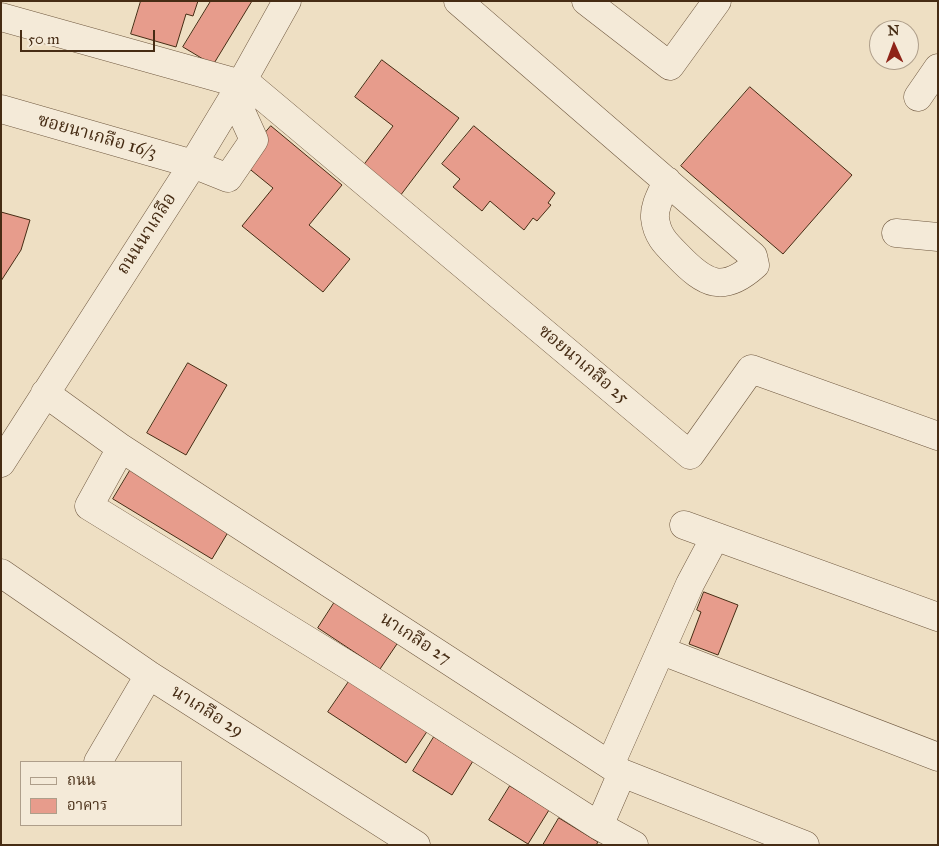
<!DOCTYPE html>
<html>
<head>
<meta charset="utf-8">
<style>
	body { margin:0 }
	#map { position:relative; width:939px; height:846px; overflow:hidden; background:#eedfc3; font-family:"IM FELL Great Primer","Noto Serif Thai",serif }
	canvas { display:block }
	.frame { position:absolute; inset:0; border:2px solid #462c14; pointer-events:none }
	.legend { position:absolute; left:20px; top:761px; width:162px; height:65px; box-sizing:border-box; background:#f4ead8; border:1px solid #ae9e8a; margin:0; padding:6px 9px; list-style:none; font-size:15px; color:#462c14 }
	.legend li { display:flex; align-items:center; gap:10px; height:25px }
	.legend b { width:25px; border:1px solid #ae9e8a }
	.north { position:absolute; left:869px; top:20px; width:50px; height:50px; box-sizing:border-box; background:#f4ead8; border:1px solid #ae9e8a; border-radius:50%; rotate:358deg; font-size:14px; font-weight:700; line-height:20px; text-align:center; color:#462c14 }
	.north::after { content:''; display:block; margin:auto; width:18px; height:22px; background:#8f2418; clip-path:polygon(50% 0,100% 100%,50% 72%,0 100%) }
	.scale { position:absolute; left:20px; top:30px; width:135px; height:22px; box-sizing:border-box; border:2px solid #462c14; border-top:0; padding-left:6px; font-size:15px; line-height:18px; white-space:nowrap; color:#462c14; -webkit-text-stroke:4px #f4ead8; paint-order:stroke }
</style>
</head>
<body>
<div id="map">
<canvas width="939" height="846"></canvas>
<div class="frame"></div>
<ul class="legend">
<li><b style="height:6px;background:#f4ead8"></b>ถนน</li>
<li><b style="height:14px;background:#e79c8c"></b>อาคาร</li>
</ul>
<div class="north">N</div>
<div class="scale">50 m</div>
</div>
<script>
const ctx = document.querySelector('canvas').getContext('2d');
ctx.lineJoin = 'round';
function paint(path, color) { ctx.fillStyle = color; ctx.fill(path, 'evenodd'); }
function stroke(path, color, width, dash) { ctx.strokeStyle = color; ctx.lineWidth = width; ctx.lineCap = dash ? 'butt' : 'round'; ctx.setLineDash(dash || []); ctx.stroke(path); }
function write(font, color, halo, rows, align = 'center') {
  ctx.font = font + ' "IM FELL Great Primer","Noto Serif Thai",serif'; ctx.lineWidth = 4; ctx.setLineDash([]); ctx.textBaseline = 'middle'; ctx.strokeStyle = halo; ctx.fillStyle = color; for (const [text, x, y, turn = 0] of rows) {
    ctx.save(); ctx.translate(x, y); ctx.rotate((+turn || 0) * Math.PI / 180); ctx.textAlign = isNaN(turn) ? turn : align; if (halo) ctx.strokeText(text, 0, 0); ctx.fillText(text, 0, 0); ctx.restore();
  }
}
const building = new Path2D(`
	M141 1H198L193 16 186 14 176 47 131 34Z
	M211 1H252L213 65 183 47Z
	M382 60 459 118 400 196 362 167 393 126 355 97Z
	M750 87 852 175 783 254 681 166Z
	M271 126 342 185 309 225 350 259 323 292 242 226 273 188 241 162Z
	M474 126 555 193 548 203 551 205 537 221 533 218 524 230 490 201 482 211 453 187 460 179 442 164Z
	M1 212 30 220 21 250 1 281Z
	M188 363 227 385 186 455 147 433Z
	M131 469 230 529 212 559 113 499Z
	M704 592 738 605 718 655 689 644 701 612 697 610Z
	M338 597 401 638 380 669 318 628Z
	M350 680 428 730 406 763 328 712Z
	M434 737 473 761 452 795 413 771Z
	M510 786 549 810 528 844 489 820Z
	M559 818 598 842 596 845H543Z`);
paint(building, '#e79c8c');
stroke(building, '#462c14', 1);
const minor = new Path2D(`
	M458 1 753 256 755 265C723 294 705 284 678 256 666 244 657 236 655 218 654 205 662 193 667 181
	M586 1 670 66 717 1
	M1 17 241 84
	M243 80 690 455 751 369 938 436
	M918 97 938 68
	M1 109 193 164 228 178 254 140 234 96
	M896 233 938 237
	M45 393 121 448 622 773 805 845
	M121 448 89 506 354 669 599 826 634 845
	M1 463 193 164 234 96 287 1
	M684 525 938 617
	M1 573 149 675 416 845
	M662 651 938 757
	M98 762 149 675
	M610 765 690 584 715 537
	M599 826 622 773`);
stroke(minor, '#705940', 29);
stroke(minor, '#f4ead8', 28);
write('18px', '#462c14', '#f4ead8', [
	["ซอยนาเกลือ 16/3",97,137,16],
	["ถนนนาเกลือ",147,234,-57],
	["ซอยนาเกลือ 25",583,365,40],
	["นาเกลือ 27",415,639,33],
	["นาเกลือ 29",207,712,32]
]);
</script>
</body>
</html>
